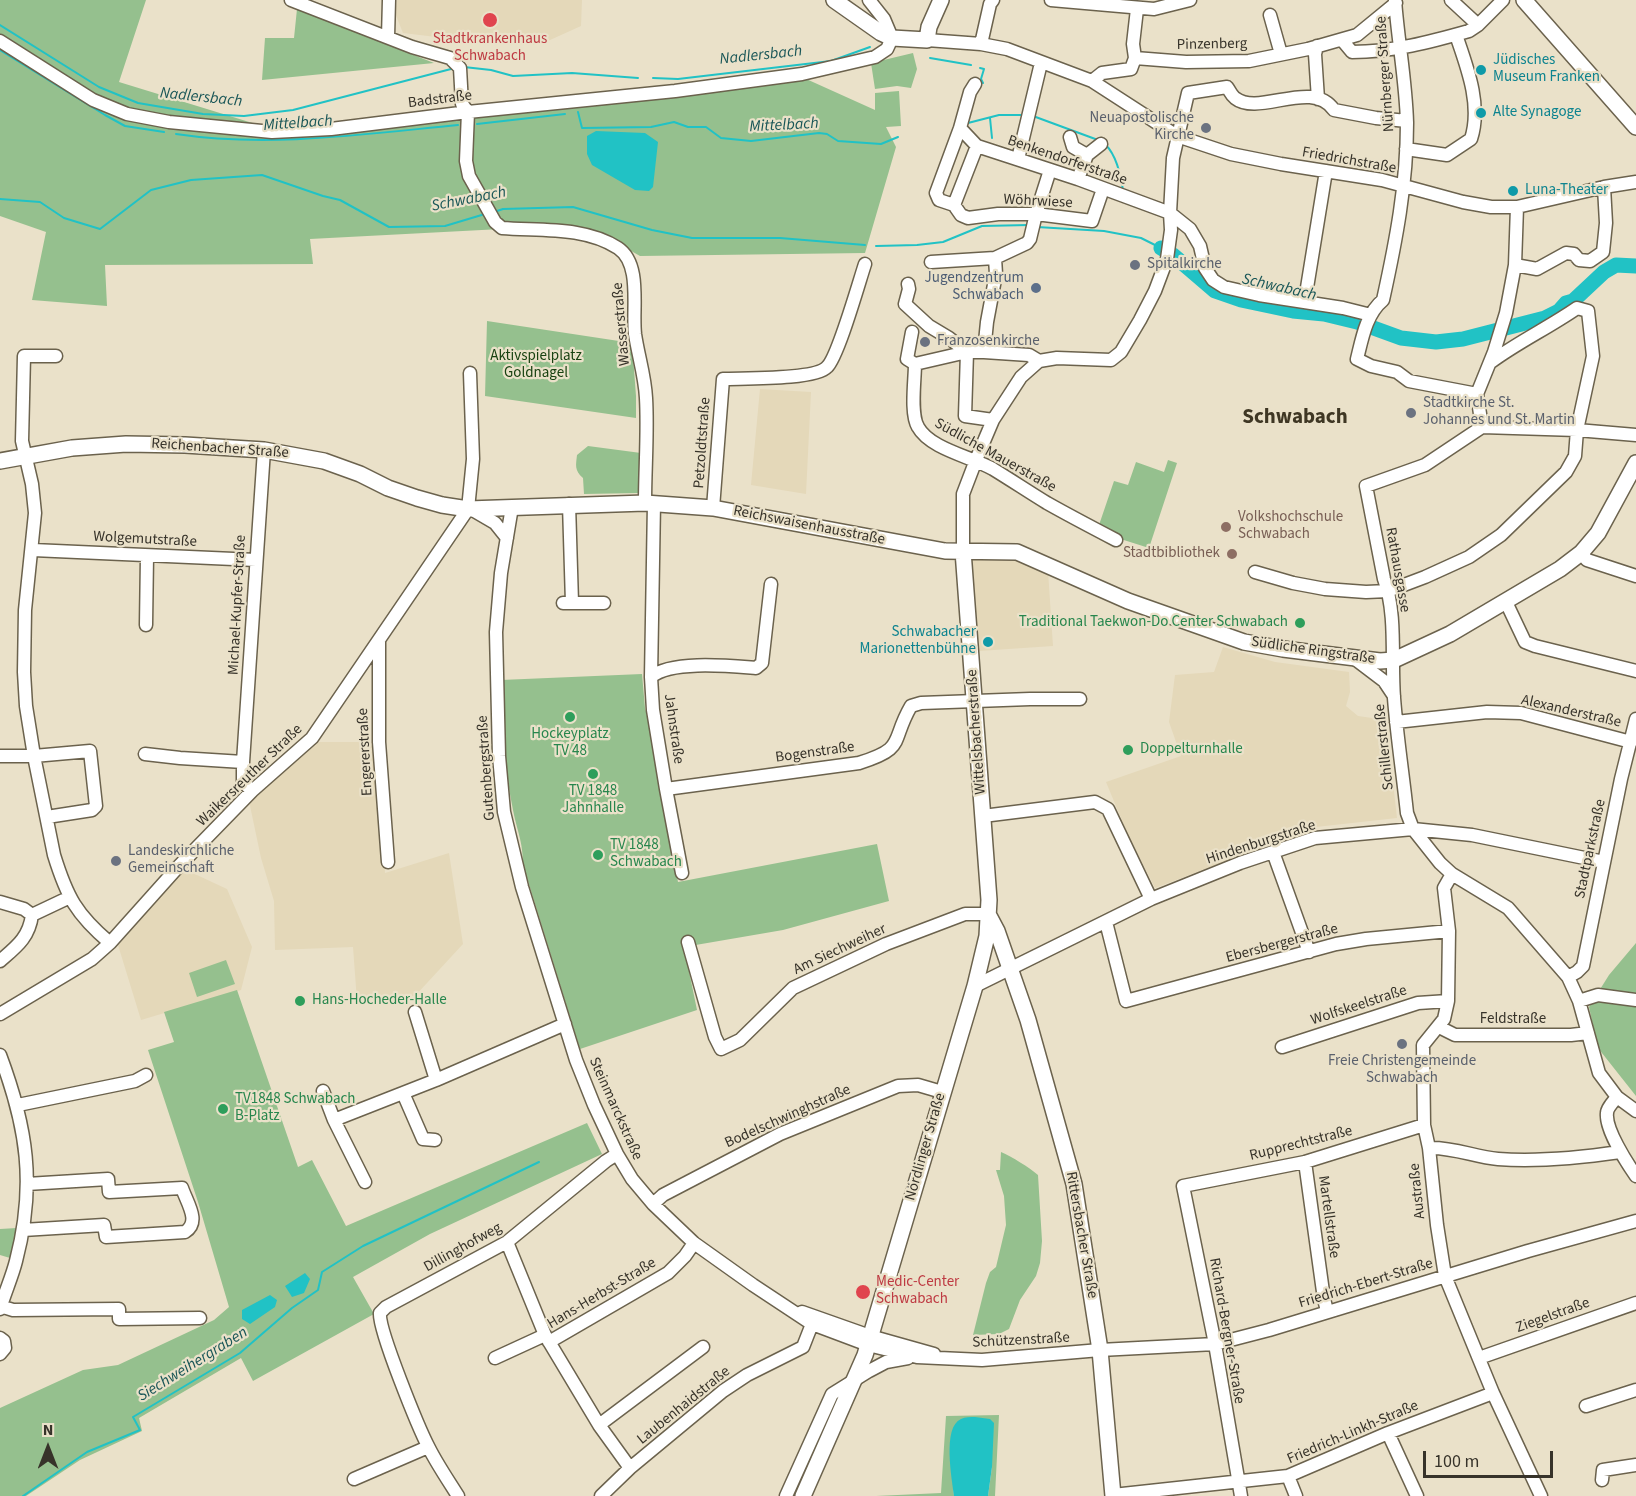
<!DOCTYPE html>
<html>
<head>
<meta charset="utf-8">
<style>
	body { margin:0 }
	#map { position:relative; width:1636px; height:1496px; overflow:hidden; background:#eae1c9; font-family:"Source Sans 3",sans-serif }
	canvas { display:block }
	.north { position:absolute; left:18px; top:1418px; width:60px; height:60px; -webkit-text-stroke:4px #eae1c9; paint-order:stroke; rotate:0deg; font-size:16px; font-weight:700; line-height:24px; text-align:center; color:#37332a }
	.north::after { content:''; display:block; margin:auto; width:21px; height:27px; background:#37332a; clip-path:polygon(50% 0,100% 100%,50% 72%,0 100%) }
	.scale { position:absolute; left:1423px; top:1451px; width:130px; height:27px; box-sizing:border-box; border:3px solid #37332a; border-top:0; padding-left:8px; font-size:18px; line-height:21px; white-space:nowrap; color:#37332a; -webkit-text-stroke:4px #eae1c9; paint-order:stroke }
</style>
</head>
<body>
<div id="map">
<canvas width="1636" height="1496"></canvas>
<div class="north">N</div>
<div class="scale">100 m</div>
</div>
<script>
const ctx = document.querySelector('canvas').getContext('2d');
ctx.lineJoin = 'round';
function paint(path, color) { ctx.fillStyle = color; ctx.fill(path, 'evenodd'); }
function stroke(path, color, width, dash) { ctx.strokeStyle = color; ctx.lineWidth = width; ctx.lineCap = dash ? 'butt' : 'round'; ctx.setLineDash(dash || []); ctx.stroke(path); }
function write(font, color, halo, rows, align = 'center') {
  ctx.font = font + ' "Source Sans 3",sans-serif'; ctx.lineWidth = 4.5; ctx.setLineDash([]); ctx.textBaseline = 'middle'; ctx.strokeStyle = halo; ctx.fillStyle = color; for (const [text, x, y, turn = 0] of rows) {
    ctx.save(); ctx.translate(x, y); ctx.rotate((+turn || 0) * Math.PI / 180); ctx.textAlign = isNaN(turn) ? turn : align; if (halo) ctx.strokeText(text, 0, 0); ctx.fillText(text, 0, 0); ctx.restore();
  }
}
paint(new Path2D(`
	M397 0H582L581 26 539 45H503L403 33 395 13Z
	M760 389 811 392 806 494 751 485Z
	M1015 557 1048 571 1053 646 979 651 972 560Z
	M1223 647 1275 662 1349 672 1350 692 1346 706 1358 716 1386 720 1397 818 1316 827 1155 888 1128 835 1106 782 1181 756 1169 722 1175 675 1214 672Z
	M319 742H378L385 873 449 853 463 944 415 996 357 1001 353 947 275 950 274 901 261 858 249 801Z
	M184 869 227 889 252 947 241 990 141 1020 118 945Z`), '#e4d8b9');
paint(new Path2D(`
	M0 0H146L119 82 272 129 804 78 875 110V93L899 91 901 126 886 127 896 147 865 253 640 256 601 234 501 229 310 239 313 264 105 265 107 306 32 300 46 232 0 216Z
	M297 9 434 63 262 80 265 38H294Z
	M913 53 917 69 911 88 897 86 875 89 871 63Z
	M487 321 632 343 636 396V418L485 396Z
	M588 446 641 453 640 493 584 494 583 478C574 470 576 465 577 455Z
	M1168 460 1177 463 1149 548 1108 535 1099 525 1114 481 1128 485 1136 462 1164 472Z
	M642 674 645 708 657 755 661 790 678 882 877 844 889 901 783 930 684 947 697 1010 580 1049 523 865C523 841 517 831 513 810 504 768 504 722 501 680Z
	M1636 943V1096L1598 1048 1589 1007 1609 975Z
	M226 960 235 984 197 997 189 973Z
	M237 990 298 1167 312 1160 346 1226 587 1123 602 1154 430 1234 353 1277 374 1314 253 1381 241 1358 139 1418 142 1431 80 1460 26 1496H0V1408L83 1370 118 1365 214 1320 229 1307 198 1202 148 1050 174 1042 164 1012Z
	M1001 1152C1012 1157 1029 1167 1038 1175L1042 1241 1040 1263 1036 1276 1020 1300 1009 1329 999 1334 973 1335 986 1283 990 1272 996 1267 1006 1225 1004 1196 996 1170H1000Z
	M17 1228 10 1258 0 1255V1229Z
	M999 1415 995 1496H988L992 1467 950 1450 954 1496H876L941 1493 946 1416Z`), '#95c08e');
paint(new Path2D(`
	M596 131 645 133 658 142 653 187 649 191 635 190 592 165 587 154V136Z
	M305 1273 310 1279 304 1293 292 1297 285 1286Z
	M270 1295 277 1300 275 1307 250 1324 242 1319V1310Z
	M975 1417 990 1419 994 1423 992 1467 988 1496H954C952 1479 942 1427 961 1419 965 1417 971 1417 975 1417Z`), '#21c2c5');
stroke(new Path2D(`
	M0 25 99 87 138 103 203 114 244 116 293 110 451 69
	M0 50 105 115 125 126 164 132
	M930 58 971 65
	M464 67 491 70 513 76 572 73 638 78
	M980 68 984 69 981 79 983 83
	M653 78 678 79 831 61 870 47
	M578 112 582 128 651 127 674 122 688 127H706L721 138 751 141 819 133 827 134 838 141 881 144 898 137
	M1033 116 1098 140
	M990 118 992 138
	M968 123 999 115H1024
	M477 124 565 114
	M176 134C269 148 365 134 458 125
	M1105 144C1117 156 1120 174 1123 190
	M0 199 40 202 64 218 100 229 151 190 191 180 262 175 323 196 340 200 389 227 445 226 485 214
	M494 212 503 209 573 207 652 230 692 238H780L865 245
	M1037 227 1104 231 1141 238 1161 248
	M876 246 917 245 943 242 982 226 1029 225
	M23 1496 87 1452 140 1430 133 1417 240 1353 292 1308 318 1290 322 1272 363 1246 539 1162`), '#21c2c5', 2);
stroke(new Path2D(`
	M1161 248 1173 255 1215 291 1241 300 1293 311 1324 314 1357 322 1401 338 1436 342 1463 339 1545 318 1559 311 1566 303 1573 301 1604 272 1616 265 1636 266`), '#21c2c5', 15);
const minor = new Path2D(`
	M291 0 412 47 450 58 460 68 462 104 468 112
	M1051 0 1154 9 1190 0
	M1395 0C1398 41 1406 82 1407 123 1407 184 1396 241 1383 300 1366 314 1362 339 1357 359L1371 366 1397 372 1409 381 1477 394
	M1451 0 1478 25
	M1270 15 1281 54
	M388 37 389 0
	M927 40 981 44 1007 49 1092 81 1177 136 1231 154 1281 164 1382 180 1463 202 1491 207H1517L1604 187 1636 182
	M1342 40 1352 52C1393 52 1430 42 1469 31L1478 25 1503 0
	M0 41 93 100 127 114 169 122 272 132 331 129 468 112 675 91 802 74 875 57 887 49 892 38 884 19 869 0
	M981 44 990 4 993 0
	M1317 46 1315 54 1318 99
	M1135 58 1133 44 1137 9
	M1092 81 1102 73 1131 69 1135 58 1186 62 1249 61 1308 49 1357 35 1396 3
	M975 84 970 92 960 128 936 193 939 200 954 205 961 215 968 218 998 214H1036L1092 221 1103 189
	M468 112 466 161 469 176 495 222 502 228C539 231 584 226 618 248 642 264 632 309 635 334 638 355 645 376 646 398 648 432 645 468 645 503
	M960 128 977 146 1078 179 1170 213 1190 229 1200 246 1205 268 1213 280 1224 287 1259 295 1343 308 1371 315
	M1070 137 1073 147 1087 155
	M1406 149 1447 155 1471 139C1482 105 1467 67 1456 35
	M1018 159 1041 63
	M1078 179 1087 155 1101 144
	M954 205 977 146
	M931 262 995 258 1027 243 1030 239 1036 214 1050 170
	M1515 265 1537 269 1566 253 1574 254 1579 260 1590 261 1603 252 1606 223 1604 187
	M908 284 909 289 905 304 929 326 949 338 967 352
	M1305 300 1326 171
	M912 332 907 359 915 364 967 352H984L1029 355 1039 361
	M967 352 965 416 993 420
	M984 352 987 322 996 274 995 258
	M56 356H24L22 441 32 484 35 513 25 610 24 672 26 706 34 756 54 855C67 897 76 914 110 943
	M1039 361 1057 358 1111 360 1121 352 1140 320 1155 291 1167 259 1171 230 1170 213 1173 158 1188 93 1227 87C1230 91 1231 95 1235 98 1259 117 1312 78 1334 110L1376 118 1407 121
	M915 364C915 380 910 414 918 427 930 449 972 457 993 469 1011 480 1029 492 1047 503 1070 516 1093 528 1116 540
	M1482 427 1425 465 1366 486 1384 579C1397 614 1391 660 1394 698 1397 737 1403 775 1407 813L1413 829 1440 863 1452 874 1508 908 1568 977 1579 1001 1599 1073 1617 1097 1636 1111
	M1482 427 1477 394 1494 352 1506 313 1515 265 1517 207
	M1482 427 1577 430 1636 435
	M654 503 651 677 653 710 666 789 682 873
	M512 507 501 573 496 632 499 756 504 812 522 887 576 1060 594 1105 617 1154 632 1179 653 1204 694 1243 753 1285 812 1324 868 1345 917 1357 982 1360 1100 1350 1215 1344 1269 1330 1528 1251 1636 1221
	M713 508 723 379C744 378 815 380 827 367 838 357 859 282 865 264
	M471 509 495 523 507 538
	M33 550 256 560
	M963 551V494L976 460 993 420 1021 377 1039 361
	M1581 553 1587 560 1636 576
	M1255 572 1293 583 1325 589 1366 592 1388 591 1425 577 1469 557 1501 535 1566 472 1575 456 1577 430 1593 356 1588 311 1577 308C1548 328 1518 342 1491 362
	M1506 602 1525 642 1535 646 1636 671
	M563 603H572L569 504
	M572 603H604
	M146 625 147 556
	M379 642V742L388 862
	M1355 659 1384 681 1394 696
	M651 677C671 660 730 666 756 668L762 663 771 584
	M1396 722 1487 712 1521 713 1631 742
	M145 754 180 758 243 762
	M0 756H34L90 751 96 806 92 810 47 817
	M666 789 859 763C907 748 890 742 911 706L921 703 1030 699H1080
	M252 791 243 782V762L264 450
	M983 816 1095 802 1108 809 1151 899
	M1273 852 1309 952
	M1452 874 1444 888 1449 931 1448 1001 1444 1019 1423 1045 1424 1125 1429 1148 1437 1225 1445 1276 1493 1393 1541 1496
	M0 902 24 909 32 915
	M32 915 70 897
	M1106 922 1126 1001 1336 944 1366 939 1449 931
	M688 942 715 1037 721 1049 740 1040 793 988 886 944 965 914H988
	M0 961C16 947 29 938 32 915
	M1568 977 1577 972 1583 966 1621 779 1636 719
	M975 986 1151 899 1240 863 1315 838 1413 829 1472 835 1604 862
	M1579 1001 1598 995 1636 1000
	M415 1012 436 1080
	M0 1014 92 959 110 943 178 867 252 791 312 738 468 509 473 459 470 373
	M1439 1027 1455 1035H1571L1588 1033
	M1282 1047 1418 1003 1448 1001
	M0 1055C27 1127 36 1185 16 1261 12 1277 5 1292 0 1309
	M323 1091 334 1120 365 1182
	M403 1093 423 1139 435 1140
	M1617 1097C1613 1102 1607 1108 1607 1113 1605 1129 1627 1163 1636 1176
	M18 1105 135 1081 146 1075
	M334 1120 436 1080 565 1024
	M1429 1148C1453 1147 1475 1157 1498 1159 1539 1162 1579 1158 1620 1152
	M1305 1162 1324 1299 1327 1311
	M653 1204 663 1195 780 1134 898 1086 918 1085 942 1092
	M23 1230 104 1225 106 1237 185 1232C201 1222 187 1203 182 1188L109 1192 108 1179 27 1184
	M507 1242 545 1335 599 1425 630 1468
	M0 1306 13 1310 119 1309V1319L200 1318
	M802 1312 870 1336 934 1354
	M0 1338 4 1341 5 1348 0 1354
	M549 1342 668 1273 685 1256 694 1243
	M495 1358 545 1335
	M1479 1358 1636 1303
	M1586 1406 1636 1390
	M599 1425 703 1347
	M1388 1433 1417 1496
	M1288 1476 1296 1496
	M354 1479 428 1447
	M1602 1480 1603 1470 1636 1465
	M1113 1495 1288 1476 1388 1433 1493 1393
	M458 1496C448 1480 437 1464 429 1448 419 1429 378 1329 380 1313L386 1307 507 1242 606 1161 617 1154
	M601 1496 630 1468 723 1391 747 1375 803 1347 812 1324
	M786 1496 832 1394 869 1371 886 1362 908 1358
	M1241 1496 1215 1344 1183 1186 1305 1162 1424 1125`);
const major = new Path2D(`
	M834 0 881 33 892 38 927 40 929 27 941 0
	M1524 0 1636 127
	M0 461 72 448 126 444 185 445 264 450 324 461 360 474 388 488 417 498 442 505 468 509 645 503 713 508 945 551 1017 552 1128 601 1244 642 1283 649 1380 661 1394 660 1450 634 1560 569 1581 553 1598 533 1636 463
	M988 914 997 931 1028 1020 1074 1184 1100 1350 1113 1496
	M803 1496 865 1355 975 986 987 936 989 900 963 551`);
stroke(minor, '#6b624d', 15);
stroke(major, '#6b624d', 18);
stroke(minor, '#fff', 12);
stroke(major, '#fff', 15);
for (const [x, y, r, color] of [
	[490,20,8,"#e0444e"],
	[1481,70,6,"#0f9aa8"],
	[1481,113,6,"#0f9aa8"],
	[1206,128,6,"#6b7280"],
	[1513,191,6,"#0f9aa8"],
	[1135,265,6,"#6b7280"],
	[1036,288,6,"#5c6f8a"],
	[925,342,6,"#6b7280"],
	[1411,413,6,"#6b7280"],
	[1226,527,6,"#8d6e63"],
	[1232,554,6,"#8d6e63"],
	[1300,623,6,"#2e9e5b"],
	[988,642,6,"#0f9aa8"],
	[570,717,6,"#2e9e5b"],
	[1128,750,6,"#2e9e5b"],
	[593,774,6,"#2e9e5b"],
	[598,855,6,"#2e9e5b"],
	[116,861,6,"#6b7280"],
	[300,1001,6,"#2e9e5b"],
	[1402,1044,6,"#6b7280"],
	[223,1109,6,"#2e9e5b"],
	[863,1292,8,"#e0444e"]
]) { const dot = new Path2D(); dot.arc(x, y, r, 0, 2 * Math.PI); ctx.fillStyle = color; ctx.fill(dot); stroke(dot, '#eae1c9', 2); }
write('15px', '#be3a42', '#eae1c9', [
	["Stadtkrankenhaus",490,40],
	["Schwabach",490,57],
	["Medic-Center",876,1283,"left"],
	["Schwabach",876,1300,"left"]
]);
write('15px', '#37332a', '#eae1c9', [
	["Pinzenberg",1212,45,-1],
	["Nürnberger Straße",1386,74,-94],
	["Badstraße",440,100,-7],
	["Benkendorferstraße",1067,161,19],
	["Friedrichstraße",1349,161,10],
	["Wöhrwiese",1038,202,3],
	["Wasserstraße",622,324,-95],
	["Petzoldtstraße",703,443,-86],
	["Reichenbacher Straße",220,449,4],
	["Südliche Mauerstraße",995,456,29],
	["Reichswaisenhausstraße",809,526,11],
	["Wolgemutstraße",145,540,3],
	["Rathausgasse",1397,570,80],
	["Michael-Kupfer-Straße",238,605,-87],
	["Südliche Ringstraße",1313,651,8],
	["Alexanderstraße",1571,712,13],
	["Jahnstraße",673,729,82],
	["Wittelsbacherstraße",977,732,-94],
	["Schillerstraße",1385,747,-96],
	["Engererstraße",366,752,-93],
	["Bogenstraße",815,753,-8],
	["Gutenbergstraße",487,768,-94],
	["Waikersreuther Straße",250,776,-44],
	["Hindenburgstraße",1261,843,-18],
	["Stadtparkstraße",1591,849,-78],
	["Ebersbergerstraße",1282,944,-15],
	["Am Siechweiher",840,950,-25],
	["Wolfskeelstraße",1359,1006,-18],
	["Feldstraße",1513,1020],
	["Steinmarckstraße",615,1109,66],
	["Bodelschwinghstraße",788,1117,-24],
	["Rupprechtstraße",1301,1144,-14],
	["Nördlinger Straße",926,1147,-74],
	["Austraße",1418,1191,-96],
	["Martellstraße",1328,1217,82],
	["Rittersbacher Straße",1081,1235,80],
	["Dillinghofweg",463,1248,-29],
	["Friedrich-Ebert-Straße",1366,1284,-17],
	["Hans-Herbst-Straße",602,1294,-31],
	["Ziegelstraße",1553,1316,-20],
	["Richard-Bergner-Straße",1226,1331,80],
	["Schützenstraße",1021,1341,-3],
	["Laubenhaidstraße",684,1406,-39],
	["Friedrich-Linkh-Straße",1353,1433,-23]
]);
write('15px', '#0d838f', '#eae1c9', [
	["Jüdisches",1493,61],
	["Museum Franken",1493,78],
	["Alte Synagoge",1493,113],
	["Luna-Theater",1525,191],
	["Schwabacher",976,633,"right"],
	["Marionettenbühne",976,650,"right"]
], 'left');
write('15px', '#5b616d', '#eae1c9', [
	["Neuapostolische",1194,119,"right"],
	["Kirche",1194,136,"right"],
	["Spitalkirche",1147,265],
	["Franzosenkirche",937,342],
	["Stadtkirche St.",1423,404],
	["Johannes und St. Martin",1423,421],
	["Landeskirchliche",128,852],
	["Gemeinschaft",128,869],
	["Freie Christengemeinde",1402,1062,"center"],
	["Schwabach",1402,1079,"center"]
], 'left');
write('15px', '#4e5e75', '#eae1c9', [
	["Jugendzentrum",1024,279],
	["Schwabach",1024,296]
], 'right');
write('15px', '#184211', '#eae1c9', [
	["Aktivspielplatz",536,357],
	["Goldnagel",536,374]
]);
write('15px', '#785e54', '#eae1c9', [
	["Volkshochschule",1238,518],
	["Schwabach",1238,535],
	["Stadtbibliothek",1220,554,"right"]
], 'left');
write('15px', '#27864d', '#eae1c9', [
	["Traditional Taekwon-Do Center Schwabach",1288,623,"right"],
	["Hockeyplatz",570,735,"center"],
	["TV 48",570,752,"center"],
	["Doppelturnhalle",1140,750],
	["TV 1848",593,792,"center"],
	["Jahnhalle",593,809,"center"],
	["TV 1848",610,846],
	["Schwabach",610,863],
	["Hans-Hocheder-Halle",312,1001],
	["TV1848 Schwabach",235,1100],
	["B-Platz",235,1117]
], 'left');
write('italic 16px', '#195657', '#eae1c9', [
	["Nadlersbach",761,56,-6],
	["Nadlersbach",201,98,6],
	["Mittelbach",298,124,-4],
	["Mittelbach",784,126,-3],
	["Schwabach",469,200,-11],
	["Schwabach",1279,288,13],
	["Siechweihergraben",193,1365,-32]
]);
write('bold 21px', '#3f3724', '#eae1c9', [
	["Schwabach",1295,418]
]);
</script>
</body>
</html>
